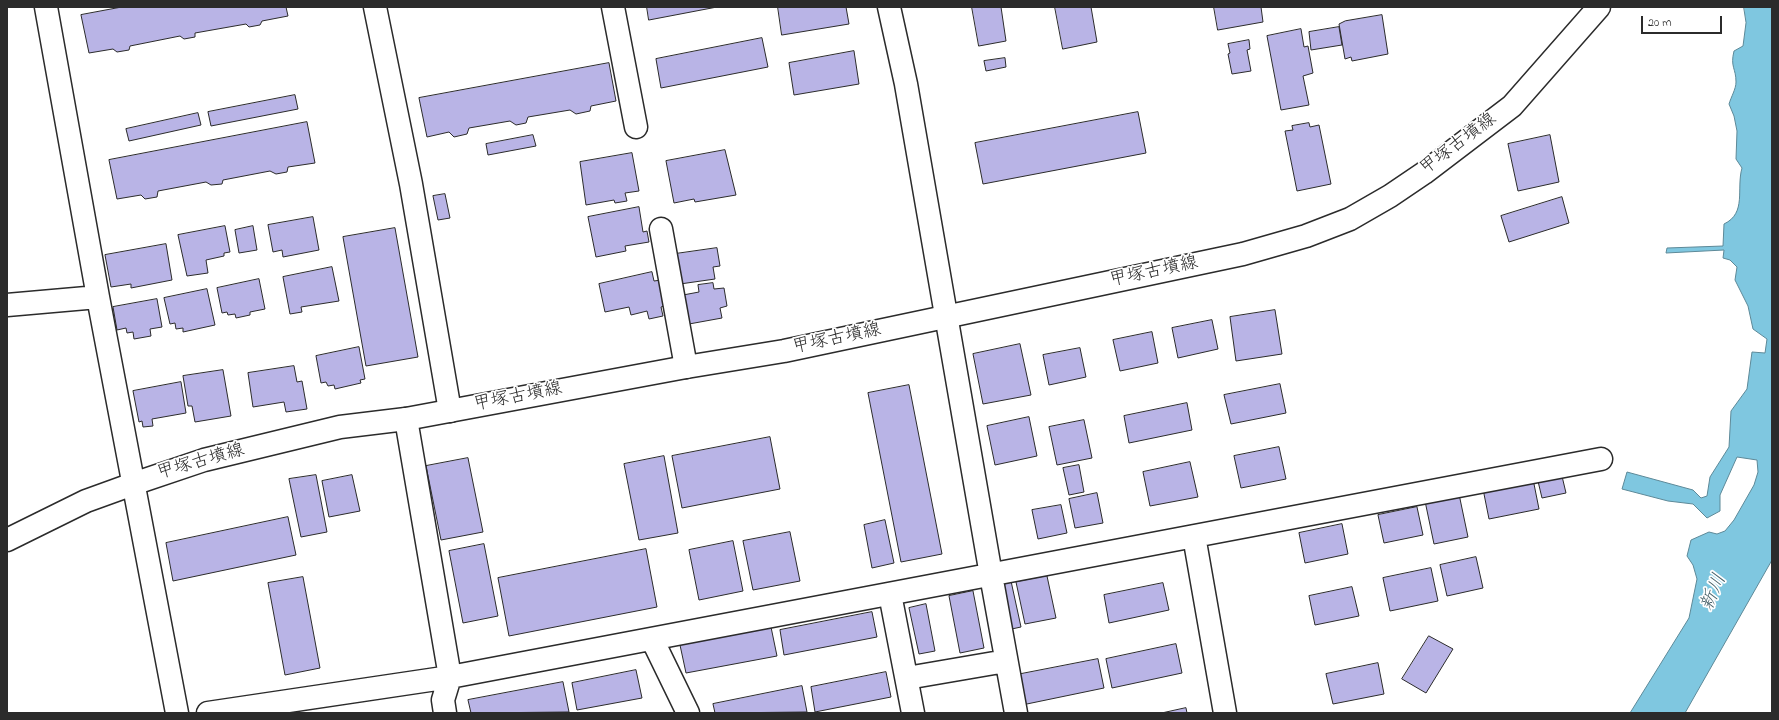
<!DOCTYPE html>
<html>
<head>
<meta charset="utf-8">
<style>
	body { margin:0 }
	#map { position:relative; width:1779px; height:720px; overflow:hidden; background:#fff; font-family:"Indie Flower",sans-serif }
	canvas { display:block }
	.frame { position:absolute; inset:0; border:8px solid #2b2b2b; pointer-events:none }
	.scale { position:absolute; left:1641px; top:16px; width:81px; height:18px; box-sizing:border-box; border:2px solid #2b2b2b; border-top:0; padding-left:5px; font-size:12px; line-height:14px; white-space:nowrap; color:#2b2b2b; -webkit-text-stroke:3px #fff; paint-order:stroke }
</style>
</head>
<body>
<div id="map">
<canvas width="1779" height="720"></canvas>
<div class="frame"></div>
<div class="scale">20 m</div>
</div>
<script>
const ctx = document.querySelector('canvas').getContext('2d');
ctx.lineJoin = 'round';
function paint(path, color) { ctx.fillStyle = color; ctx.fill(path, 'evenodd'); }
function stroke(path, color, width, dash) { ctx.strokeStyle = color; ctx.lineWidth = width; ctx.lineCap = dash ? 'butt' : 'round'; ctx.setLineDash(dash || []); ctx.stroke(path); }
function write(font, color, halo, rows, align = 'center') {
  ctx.font = font + ' "Indie Flower","Klee One",sans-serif'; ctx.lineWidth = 3.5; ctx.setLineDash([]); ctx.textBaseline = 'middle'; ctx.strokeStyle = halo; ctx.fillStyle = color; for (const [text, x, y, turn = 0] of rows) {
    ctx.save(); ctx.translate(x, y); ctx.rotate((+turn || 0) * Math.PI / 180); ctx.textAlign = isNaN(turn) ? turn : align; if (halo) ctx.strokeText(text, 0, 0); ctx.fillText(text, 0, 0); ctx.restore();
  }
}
const water = new Path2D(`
	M1744 7H1772V560L1685 713H1630L1689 618 1697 579 1693 565 1687 556 1691 540 1709 532 1717 534 1725 531 1734 520 1754 485 1758 472 1757 460 1737 457 1720 495V511L1707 518 1693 504 1668 501 1622 489 1627 472 1693 490 1701 498 1707 496 1710 477 1729 447 1731 411 1747 389 1752 352 1765 353 1767 339 1753 329 1748 306 1735 280 1737 267 1730 260 1723 258 1724 250 1666 253 1667 248 1723 246 1724 224C1747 213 1736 189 1742 168L1736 159 1737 131 1734 116 1729 104C1731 97 1736 89 1736 82 1736 68 1730 67 1734 51L1743 46 1746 23Z`);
paint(water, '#7fc7e0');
stroke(water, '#5d8998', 1);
const building = new Path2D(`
	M122 7H286L288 16 262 21 260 25 249 27 246 24 195 33V37L184 39 180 36 130 46 129 50 117 52 113 49 89 53 81 15Z
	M647 7H717L649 20Z
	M778 7H846L849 24 782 35Z
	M972 7H1001L1006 41 979 46Z
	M1055 7H1091L1097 42 1063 49Z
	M1214 7H1261L1263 22 1218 30Z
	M1382 15 1388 54 1352 61 1351 57 1345 59 1339 24 1345 21Z
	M1339 27 1342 45 1311 50 1309 32Z
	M1301 29 1304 47 1308 46 1313 73 1303 76 1309 105 1281 110 1267 36Z
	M762 38 768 67 661 88 656 59Z
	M1249 40 1250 49 1247 50 1251 71 1232 74 1228 54 1230 53 1228 44Z
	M854 51 859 84 794 95 789 63Z
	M1005 58 1006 67 986 71 984 61Z
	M609 63 616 101 591 106 590 111 576 114 570 110 528 117 526 123 516 125 510 121 469 128 467 134 454 137 449 132 427 137 419 98Z
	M295 95 298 109 211 126 208 112Z
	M1138 112 1146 153 983 184 975 143Z
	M198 113 201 125 129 141 126 129Z
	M307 122 315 163 288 167 287 172 276 174 270 171 223 180 222 184 211 185 206 182 158 191 157 197 145 199 141 195 117 199 109 160Z
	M1309 123 1310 127 1319 125 1331 184 1297 191 1285 131 1293 130 1292 126Z
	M533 135 536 146 488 155 486 144Z
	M1550 135 1559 182 1518 191 1508 144Z
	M725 150 736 195 695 202 694 199 674 203 666 161Z
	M632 153 639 191 625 193 627 201 615 203 614 200 586 205 580 162Z
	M445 194 450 218 438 220 433 196Z
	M1562 197 1569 223 1509 242 1501 216Z
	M639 207 643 232 647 231 649 242 625 246 626 251 596 257 588 217Z
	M313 217 319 250 283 257 282 250 273 252 268 225Z
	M225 226 230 252 224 253V256L206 260 208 273 187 276 178 235Z
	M253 226 257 250 239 253 235 230Z
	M395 228 418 357 366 366 343 237Z
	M166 244 172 280 131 288V284L111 287 105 255Z
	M717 248 720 266 713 267 715 279 680 284 675 254Z
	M332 267 339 301 301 307 302 312 290 314 283 277Z
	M652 272 654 281 661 280 663 290 661 291 664 306 661 307 663 316 649 319 647 311 631 315 629 307 605 312 599 284Z
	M259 279 265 309 250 312V315L236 318 235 314 228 315 227 312 222 313 217 288Z
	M713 283 714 289 724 288 727 306 720 308 722 318 689 324 683 295 699 292 698 285Z
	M207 289 215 325 183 332V328L176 329 175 323 170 324 164 298Z
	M157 299 162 327 150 329 151 336 134 339 133 332 127 333 126 328 117 330 113 307Z
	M1275 310 1282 354 1236 361 1230 317Z
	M1212 320 1218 349 1178 358 1172 328Z
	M1152 332 1158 363 1120 371 1113 340Z
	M1020 344 1031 395 983 404 973 354Z
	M359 347 365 379 360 380 361 383 335 389 334 385 328 386 326 382 321 383 316 356Z
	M1080 348 1086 377 1049 385 1043 355Z
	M294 366 297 382 302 381 307 409 286 412 284 402 253 407 248 373Z
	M223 370 231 416 195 422 192 406H188L183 376Z
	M181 382 186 413 152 419 153 426 143 427 142 421 139 422 133 391Z
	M1280 384 1286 413 1231 424 1224 395Z
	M909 385 942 554 901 562 868 393Z
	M1187 403 1192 430 1129 443 1124 416Z
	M1029 417 1037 456 995 465 987 426Z
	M1084 420 1092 458 1057 465 1049 427Z
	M770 437 780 489 682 508 672 456Z
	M1279 447 1286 479 1241 488 1234 456Z
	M664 456 678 533 639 540 624 464Z
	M468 458 483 532 441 540 426 466Z
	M1190 462 1198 497 1150 506 1143 472Z
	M1079 465 1084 492 1069 495 1063 468Z
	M1561 472 1566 493 1542 498 1537 477Z
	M316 475 327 532 301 537 289 479Z
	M352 475 360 511 329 517 322 481Z
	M1533 479 1539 509 1489 519 1483 489Z
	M1097 493 1103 523 1075 528 1069 499Z
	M1459 494 1468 537 1434 544 1425 501Z
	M1061 505 1067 533 1038 539 1032 510Z
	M1417 507 1423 535 1384 543 1378 515Z
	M288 517 296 555 173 581 166 543Z
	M885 520 894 563 872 568 864 525Z
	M1342 524 1348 554 1305 563 1299 533Z
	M790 532 800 581 753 590 743 541Z
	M733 541 743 591 699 600 689 550Z
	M484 544 498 616 463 623 449 551Z
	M646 549 657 607 509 636 498 578Z
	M1476 557 1483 588 1447 596 1440 565Z
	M1431 568 1438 601 1390 611 1383 578Z
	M1047 576 1056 618 1025 624 1016 582Z
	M303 577 320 668 285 675 268 583Z
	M1011 581 1021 627 1007 630 997 584Z
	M1163 583 1169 610 1109 623 1104 595Z
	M1352 587 1359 616 1315 625 1309 596Z
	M973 591 984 648 960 653 949 596Z
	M926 604 935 651 919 654 909 608Z
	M872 612 877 637 784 655 780 630Z
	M771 627 777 656 686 673 680 645Z
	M1429 636 1453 649 1426 693 1402 679Z
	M1176 644 1182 673 1112 688 1106 659Z
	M1098 659 1104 688 1022 705 1016 675Z
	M1378 663 1384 694 1333 704 1326 674Z
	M636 670 642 698 577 710 572 683Z
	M886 672 891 697 815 712 811 687Z
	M563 682 569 712 471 713 468 700Z
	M802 686 807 712 715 713 713 704Z
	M1186 708 1187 713H1162Z`);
paint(building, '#b9b4e6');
stroke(building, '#2b2b2b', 1);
const minor = new Path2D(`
	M46 7 98 297 177 713
	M375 7 411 184 450 411
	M613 7 636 127
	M889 7 906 84 991 575 1016 713
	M661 229 686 367
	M7 305 98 297
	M406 419 450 677 443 700 445 713
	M1194 536 1225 713
	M890 594 913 713
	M652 639 688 713
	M907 678 1006 661
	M208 713 450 677 1601 459`);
const secondary = new Path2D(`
	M7 540 86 501 133 484 204 460 340 427 406 419 686 367 784 351 1243 254 1306 236 1350 219 1390 196 1424 173 1512 106 1599 7`);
stroke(minor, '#2b2b2b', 25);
stroke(secondary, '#2b2b2b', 25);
stroke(minor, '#fff', 22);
stroke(secondary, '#fff', 22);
write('18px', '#2b2b2b', '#fff', [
	["甲塚古墳線",1459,145,-37],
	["甲塚古墳線",1154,273,-12],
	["甲塚古墳線",837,340,-12],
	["甲塚古墳線",518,398,-11],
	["甲塚古墳線",201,463,-16]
]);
write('italic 19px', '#48626a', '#fff', [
	["新川",1715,593,-67]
]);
</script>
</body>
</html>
